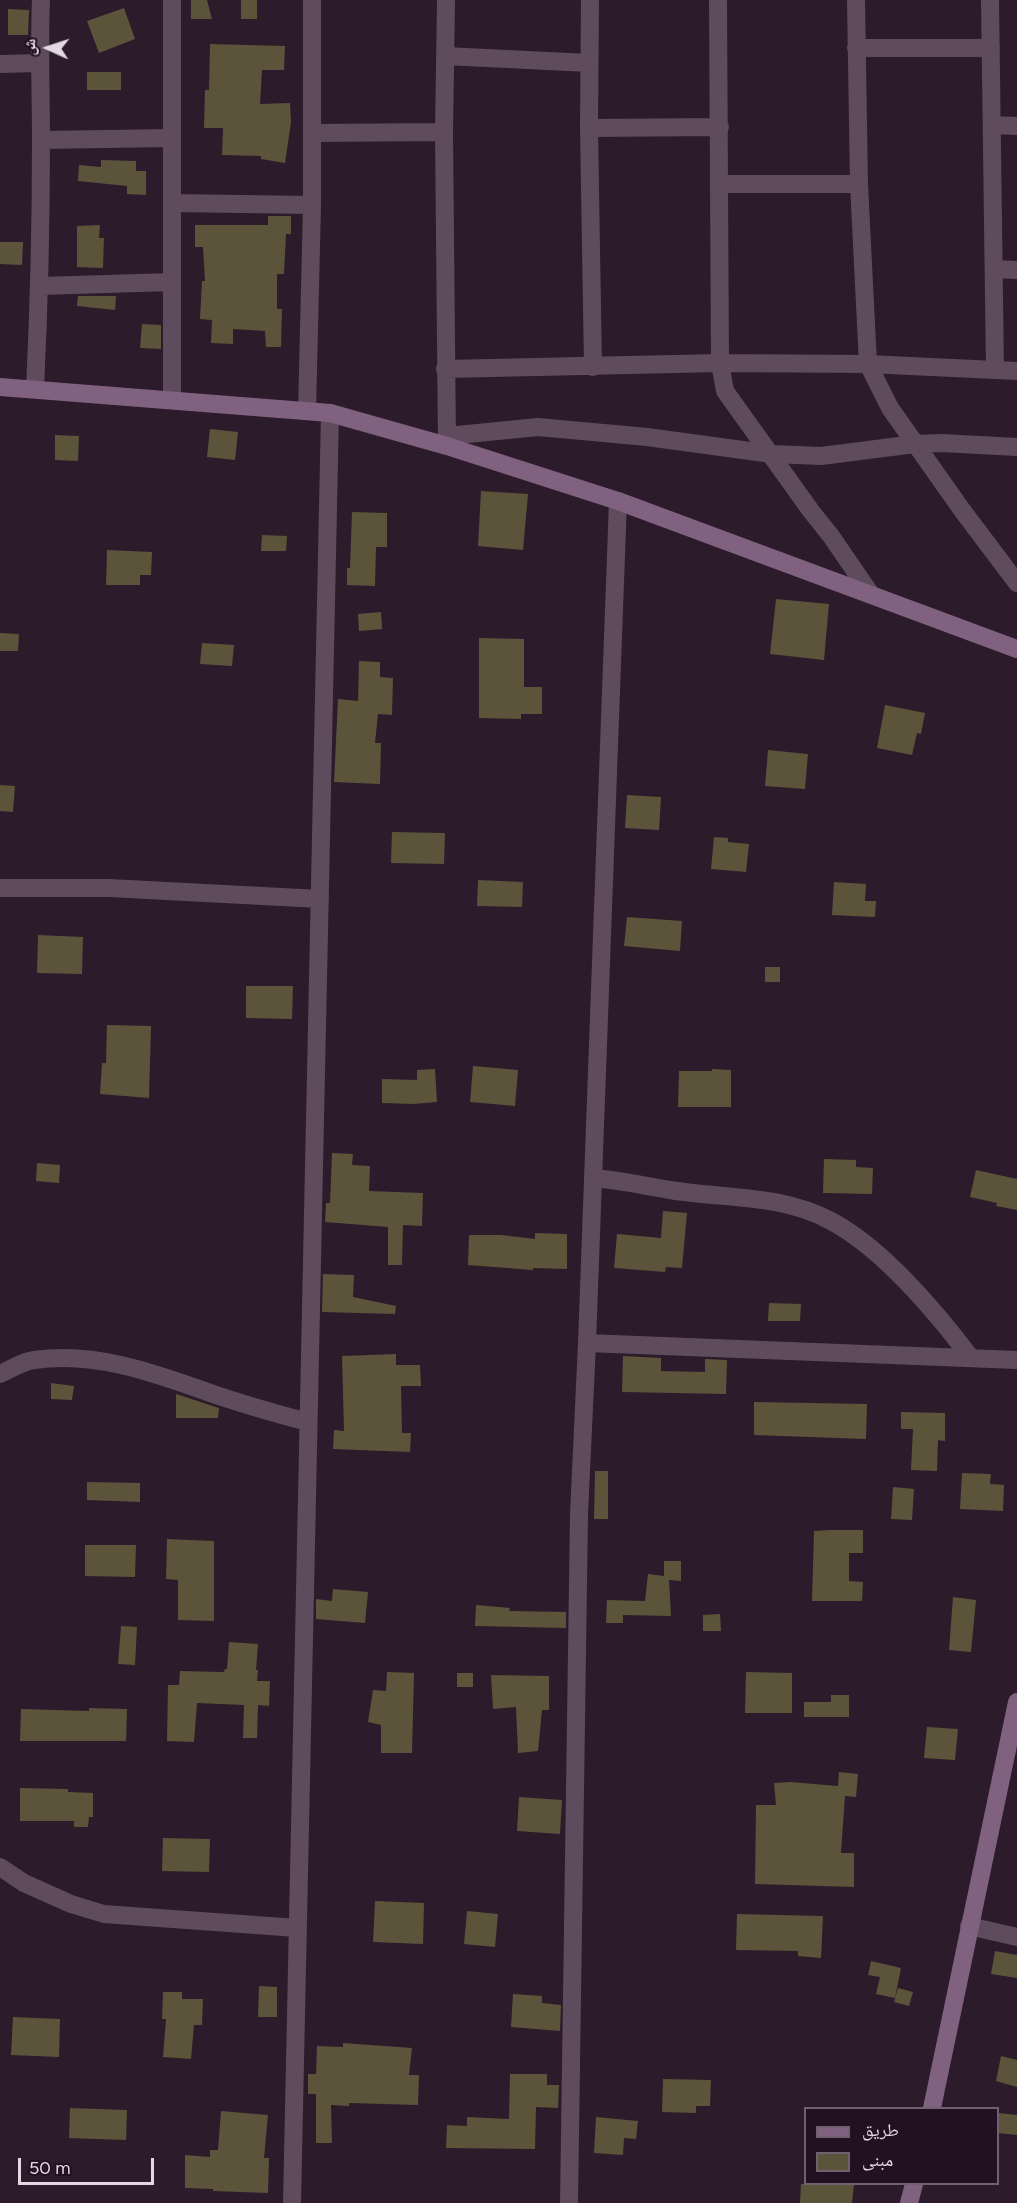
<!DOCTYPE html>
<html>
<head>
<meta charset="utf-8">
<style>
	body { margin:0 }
	#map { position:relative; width:1017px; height:2203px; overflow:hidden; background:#2c1b2b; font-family:Figtree,"Noto Naskh Arabic",sans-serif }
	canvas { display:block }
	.legend { position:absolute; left:804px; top:2107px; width:195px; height:78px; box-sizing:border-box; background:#212; border:2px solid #70616f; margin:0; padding:8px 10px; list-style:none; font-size:18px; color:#e4d8e3 }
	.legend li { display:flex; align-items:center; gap:12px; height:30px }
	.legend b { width:30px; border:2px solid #70616f }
	.north { position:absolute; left:18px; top:18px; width:60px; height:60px; -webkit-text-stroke:4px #212; paint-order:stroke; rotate:273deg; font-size:16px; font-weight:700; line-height:24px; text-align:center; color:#e4d8e3 }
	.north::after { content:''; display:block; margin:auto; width:21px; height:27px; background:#e4d8e3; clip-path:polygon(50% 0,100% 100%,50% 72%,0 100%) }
	.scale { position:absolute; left:18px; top:2158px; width:136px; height:27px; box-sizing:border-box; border:3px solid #e4d8e3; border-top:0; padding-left:8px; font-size:18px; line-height:21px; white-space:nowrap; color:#e4d8e3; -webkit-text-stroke:4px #212; paint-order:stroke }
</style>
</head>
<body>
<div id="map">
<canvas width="1017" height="2203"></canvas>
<ul class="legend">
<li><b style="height:8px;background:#816180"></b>طريق</li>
<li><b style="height:16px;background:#5b543a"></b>مبنى</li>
</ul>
<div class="north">ش</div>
<div class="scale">50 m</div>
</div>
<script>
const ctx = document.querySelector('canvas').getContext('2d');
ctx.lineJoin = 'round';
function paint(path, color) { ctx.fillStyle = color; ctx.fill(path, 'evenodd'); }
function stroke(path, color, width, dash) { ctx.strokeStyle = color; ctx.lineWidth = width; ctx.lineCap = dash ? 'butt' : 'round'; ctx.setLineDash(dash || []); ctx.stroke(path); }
paint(new Path2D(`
	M191 0H207L212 19H191Z
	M241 0H257V19H241Z
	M124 8 135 39 99 53 87 21Z
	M8 9 29 10 28 35H8Z
	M210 44 285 46 284 70H262L260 104 290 103 291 122 285 163 261 159V156L222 155 223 128H204L205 90H209Z
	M87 72H121V90H87Z
	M101 160 136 161V171H146V195L127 194V186L78 181 79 165 101 167Z
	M268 216H291V234H286L284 274H277V309H282L281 347H266L265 331 233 329V344L211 343 212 320 200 319 202 281H205L203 247H195V225H268Z
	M100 225 99 238H104L103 268 77 267V226Z
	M0 242H23L22 265 0 264Z
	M78 296H116L115 310 77 306Z
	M142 324 161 325V349L140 348Z
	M210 429 238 432 235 460 207 457Z
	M55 435 79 436 78 461 55 460Z
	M481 491 528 494 523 550 478 546Z
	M352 512 387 513V547H376L375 586 347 585V568H350Z
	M262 535 287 536 286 551H261Z
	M107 550 152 552 151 575H140V585H106Z
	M776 599 829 604 824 660 770 654Z
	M381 612 382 629 359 631 358 614Z
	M0 633 19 634 18 651H0Z
	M479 638 524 639V687H542V714H521V719L479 718Z
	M202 643 234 645 232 666 200 664Z
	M359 661 380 662V677L393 678 392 715 378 714 375 743H381L380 784 334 782 338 699 358 701Z
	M885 705 925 713 921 734 917 733 912 755 877 748Z
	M768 750 808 754 805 789 765 786Z
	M0 785 15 786 13 812 0 811Z
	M627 795 661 797 659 830 625 828Z
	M392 832 445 833 444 864 391 863Z
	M714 837 728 838V842L749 844 746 872 711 869Z
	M478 880 523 882 522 907 477 906Z
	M834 882 866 884 865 901H876L875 917 832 915Z
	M627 917 682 921 680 951 624 946Z
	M38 935 83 937 82 974 37 973Z
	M765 967H780V982H765Z
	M246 986H293L292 1019 246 1018Z
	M107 1025 151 1026 149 1098 100 1094 102 1063H106Z
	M473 1066 518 1070 515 1106 470 1102Z
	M435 1069 437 1102 413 1104 382 1103V1079L417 1080V1070Z
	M712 1069 731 1070V1107H678L679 1071H712Z
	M332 1153 353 1154 352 1165 370 1166 369 1191 423 1193 422 1226 403 1225 402 1265H388V1227L325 1222 326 1203H330Z
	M824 1159 856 1160V1167L873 1168 872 1194 823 1193Z
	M37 1163 60 1165 59 1183 36 1181Z
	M976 1170 1017 1179V1210L996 1206 997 1203 970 1197Z
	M663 1211 687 1213 682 1268 666 1267 665 1272 614 1268 617 1234 661 1238Z
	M535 1233 567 1234V1269L533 1268V1270L468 1265 469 1235H501L535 1239Z
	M323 1274 354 1275 353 1297 396 1306 395 1314 322 1312Z
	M769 1303 801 1304 800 1321H768Z
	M396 1354V1365H420L421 1386H401L402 1433H411L410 1452 333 1449 334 1430 344 1431 342 1356Z
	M623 1356 661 1358V1371L705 1372V1359L727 1360 726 1394 622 1392Z
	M51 1383 74 1386 72 1400 51 1399Z
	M176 1394 219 1408 218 1418H176Z
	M754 1402 867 1404 866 1439 754 1435Z
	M901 1412 945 1413V1441L938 1440 937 1471 911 1470 913 1429H901Z
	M595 1471H608V1519H594Z
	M962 1473 991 1474 990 1484 1004 1485 1003 1511 960 1509Z
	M87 1482 140 1483V1502L87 1500Z
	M893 1487 914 1489 912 1520 891 1519Z
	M830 1530H863V1553H849V1581L863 1582 862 1601H812L814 1531Z
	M167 1539 214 1541V1621L178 1620V1580L166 1579Z
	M85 1545H136L135 1577 85 1576Z
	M664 1561H681V1581L669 1580 671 1616 623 1615V1623H606L607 1600 645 1601 648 1574 664 1576Z
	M333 1589 368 1592 365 1623 316 1619V1599L332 1601Z
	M953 1597 976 1600 971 1652 949 1650Z
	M476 1605 510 1608 509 1611 566 1612V1628L475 1626Z
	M720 1614 721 1631H703V1615Z
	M121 1626 137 1627 135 1665 118 1664Z
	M229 1642 258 1644 256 1670H258L257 1681H270L269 1706 258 1705 257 1738H243L244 1705 197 1703 194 1742 167 1741 168 1685H179L180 1671 224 1672 225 1669H227Z
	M387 1672 414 1673 412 1753H381V1725L368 1722 373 1690 386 1691Z
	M746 1672 792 1673V1713H745Z
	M457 1673H473V1687H457Z
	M491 1675 549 1676V1710H542L538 1751 518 1753 516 1707 493 1709Z
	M831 1695H849V1717H804V1702H831Z
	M89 1708 127 1709 126 1741H20L21 1709 89 1711Z
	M927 1727 958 1729 955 1760 924 1758Z
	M839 1772 858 1774 856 1797 845 1796 841 1853H854V1887L755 1884 756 1805H776L774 1783 790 1782 838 1786Z
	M20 1788 68 1789V1792L93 1793V1817H89L88 1827H74V1821H20Z
	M519 1797 562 1800 560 1834 517 1831Z
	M163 1838 210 1839 209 1872 162 1871Z
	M375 1901 424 1903 423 1944 373 1942Z
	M467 1911 498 1914 495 1947 464 1944Z
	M737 1914 823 1916 821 1958 798 1956V1951L736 1950Z
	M995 1951 1017 1955V1978L991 1974Z
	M871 1961 901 1968 895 1998 876 1994 880 1977 868 1975Z
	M259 1986 277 1987V2017H258Z
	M898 1988 913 1992 909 2006 894 2002Z
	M163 1992H182V1999H203L202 2025H194L191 2059 163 2057 166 2019H162Z
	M513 1994 542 1996V2003L561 2005 560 2031 511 2027Z
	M13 2017 60 2019 59 2057 11 2055Z
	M343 2043 412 2048 409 2075H419L418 2105 349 2103V2106L331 2105 332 2143H316V2094H308V2074H316L317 2046 343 2047Z
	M1001 2056 1017 2060V2087L996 2081Z
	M510 2074H547V2085H559L558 2108 536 2107 535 2149 446 2148 447 2125 467 2126V2117L509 2119Z
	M663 2079 711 2080 710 2106H696V2113L662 2112Z
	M70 2108 127 2110 126 2140 69 2138Z
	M221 2111 268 2115 264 2158H269L268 2193 213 2191V2189L185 2188V2155L210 2157V2150H218Z
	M999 2113 1017 2115V2135L998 2133Z
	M596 2117 638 2121 636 2139 624 2138 623 2155 594 2153Z
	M801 2184H854L852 2203H800Z`), '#5b543a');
stroke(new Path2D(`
	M446 0 444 132 447 445
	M590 0 589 128 593 367
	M718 0 720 363 725 391 811 511 831 536 870 593
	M856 0 859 184 868 364 890 408 962 510 1017 583
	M990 0 995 370
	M856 48H991
	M445 56 589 63
	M0 64 39 63
	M992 125 1017 126
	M589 128 720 127
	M312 133 444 132
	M41 140 171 138
	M720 184H859
	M172 203 312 205
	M994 269 1017 270
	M40 286 172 282
	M445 369 720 363 868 364 1017 371
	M35 389C39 306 41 224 41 142 41 94 39 47 41 0
	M172 400V0
	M307 411 312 205V0
	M447 436 538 427 647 437 772 454 821 456 915 444 942 443 1017 447
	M0 888H109L320 899
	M593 1178C620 1180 644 1186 670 1190 724 1199 782 1194 831 1221 882 1248 936 1312 971 1358
	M587 1343 1017 1360
	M0 1374C10 1370 23 1361 34 1360 97 1351 157 1374 216 1395 246 1405 277 1414 308 1422
	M0 1867 24 1883 71 1904 104 1914 297 1928
	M969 1926 1017 1937
	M292 2203 330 413
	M569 2203 579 1514 587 1343 618 501`), '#5f4b5e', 18);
stroke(new Path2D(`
	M0 387 330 413 447 446 618 501 1017 649
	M932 2108 1017 1702
	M909 2203 914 2184`), '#816180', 18);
</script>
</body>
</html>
